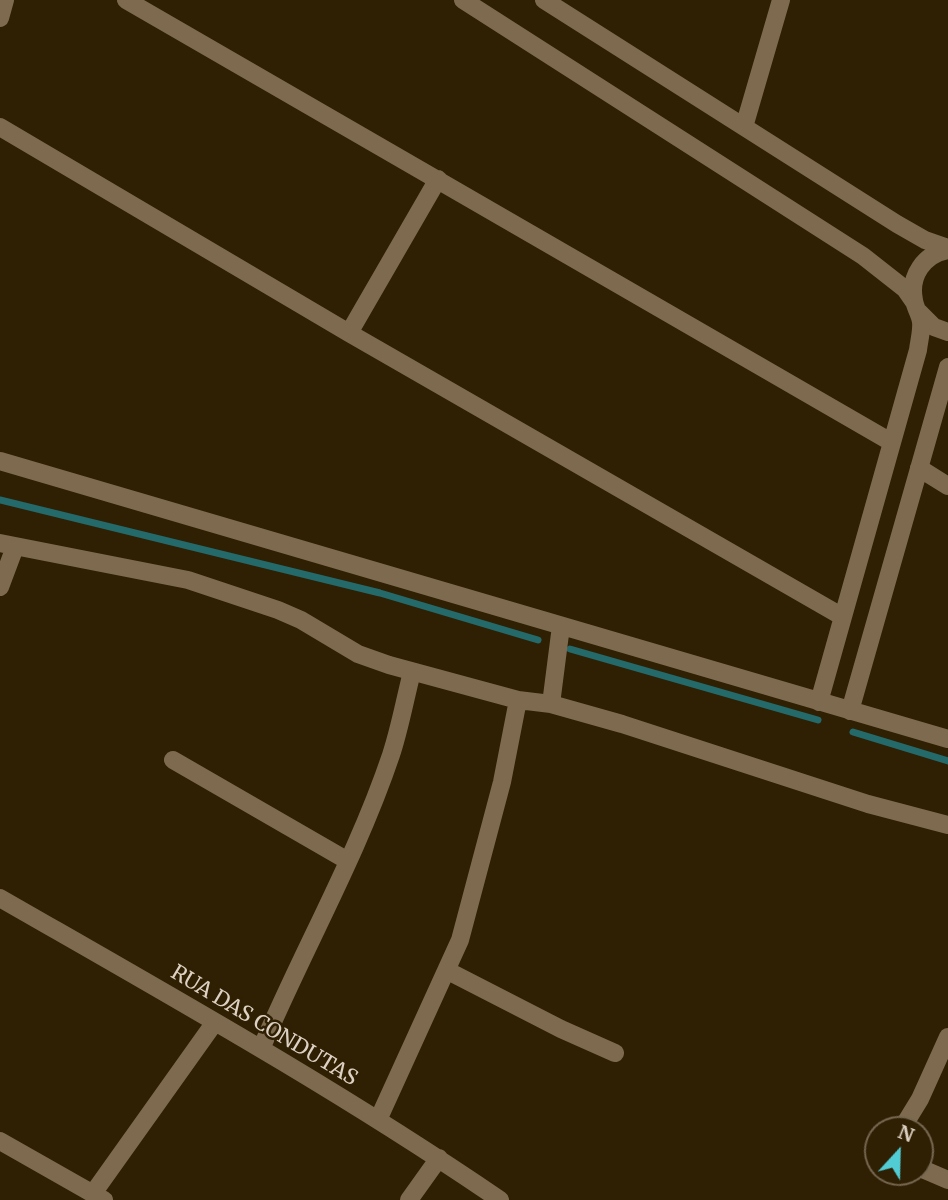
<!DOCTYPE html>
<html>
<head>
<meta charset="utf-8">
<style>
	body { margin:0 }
	#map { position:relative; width:948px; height:1200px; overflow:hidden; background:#2f1f03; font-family:Merriweather,serif }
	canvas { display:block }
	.north { position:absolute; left:864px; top:1116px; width:70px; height:70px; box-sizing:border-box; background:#2f1f03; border:2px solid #74664f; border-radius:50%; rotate:22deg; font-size:19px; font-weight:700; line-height:28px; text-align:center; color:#dcd1c2 }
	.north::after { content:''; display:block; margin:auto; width:24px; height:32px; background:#51ccd4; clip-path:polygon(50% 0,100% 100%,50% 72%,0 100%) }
</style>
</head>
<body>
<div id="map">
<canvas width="948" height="1200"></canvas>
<div class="north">N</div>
</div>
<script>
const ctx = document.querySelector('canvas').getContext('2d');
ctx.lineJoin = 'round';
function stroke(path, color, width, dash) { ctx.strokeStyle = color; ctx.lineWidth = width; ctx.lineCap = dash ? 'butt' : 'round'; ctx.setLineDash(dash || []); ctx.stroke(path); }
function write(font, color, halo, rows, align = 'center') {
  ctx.font = font + ' Merriweather,serif'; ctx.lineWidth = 5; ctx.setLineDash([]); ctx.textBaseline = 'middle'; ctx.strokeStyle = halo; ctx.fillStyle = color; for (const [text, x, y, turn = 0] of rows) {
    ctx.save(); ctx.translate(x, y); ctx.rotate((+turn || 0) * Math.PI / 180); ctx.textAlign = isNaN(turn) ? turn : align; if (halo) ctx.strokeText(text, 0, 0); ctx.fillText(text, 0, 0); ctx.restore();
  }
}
stroke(new Path2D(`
	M0 500 380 593 538 640
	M570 649 818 720
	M853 732 948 761`), '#246a6a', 7);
stroke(new Path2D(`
	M126 0 891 442
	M463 0 863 256 905 289 914 302
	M544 0 897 224 925 240 948 248
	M0 18 5 0
	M0 127 349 333 843 617
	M744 127 781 0
	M919 312 934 327 948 332
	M349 333 438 179
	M0 461 948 739
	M919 468 948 486
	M0 543 188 580 278 610 301 620 358 654 389 665 518 700 551 704 622 724 868 804 948 825
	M0 587 15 547
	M819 702 918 350C919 341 922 331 921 322 920 314 915 308 914 300 909 276 924 254 948 250
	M551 704 561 626
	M850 711 948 367
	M173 760 348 861
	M0 898C169 995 339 1090 500 1200
	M448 971 561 1029 615 1053
	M261 1049C303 950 357 856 391 755 400 728 405 699 412 672
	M378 1120 460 940 502 782 518 700
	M901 1130 920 1099 948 1037
	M0 1141 104 1200
	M920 1168 948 1180
	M94 1192 215 1022
	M409 1200 439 1158`), '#7e6b4f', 18);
write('21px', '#dcd1c2', '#2f1f03', [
	["RUA DAS CONDUTAS",264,1026,31]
]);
</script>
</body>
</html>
